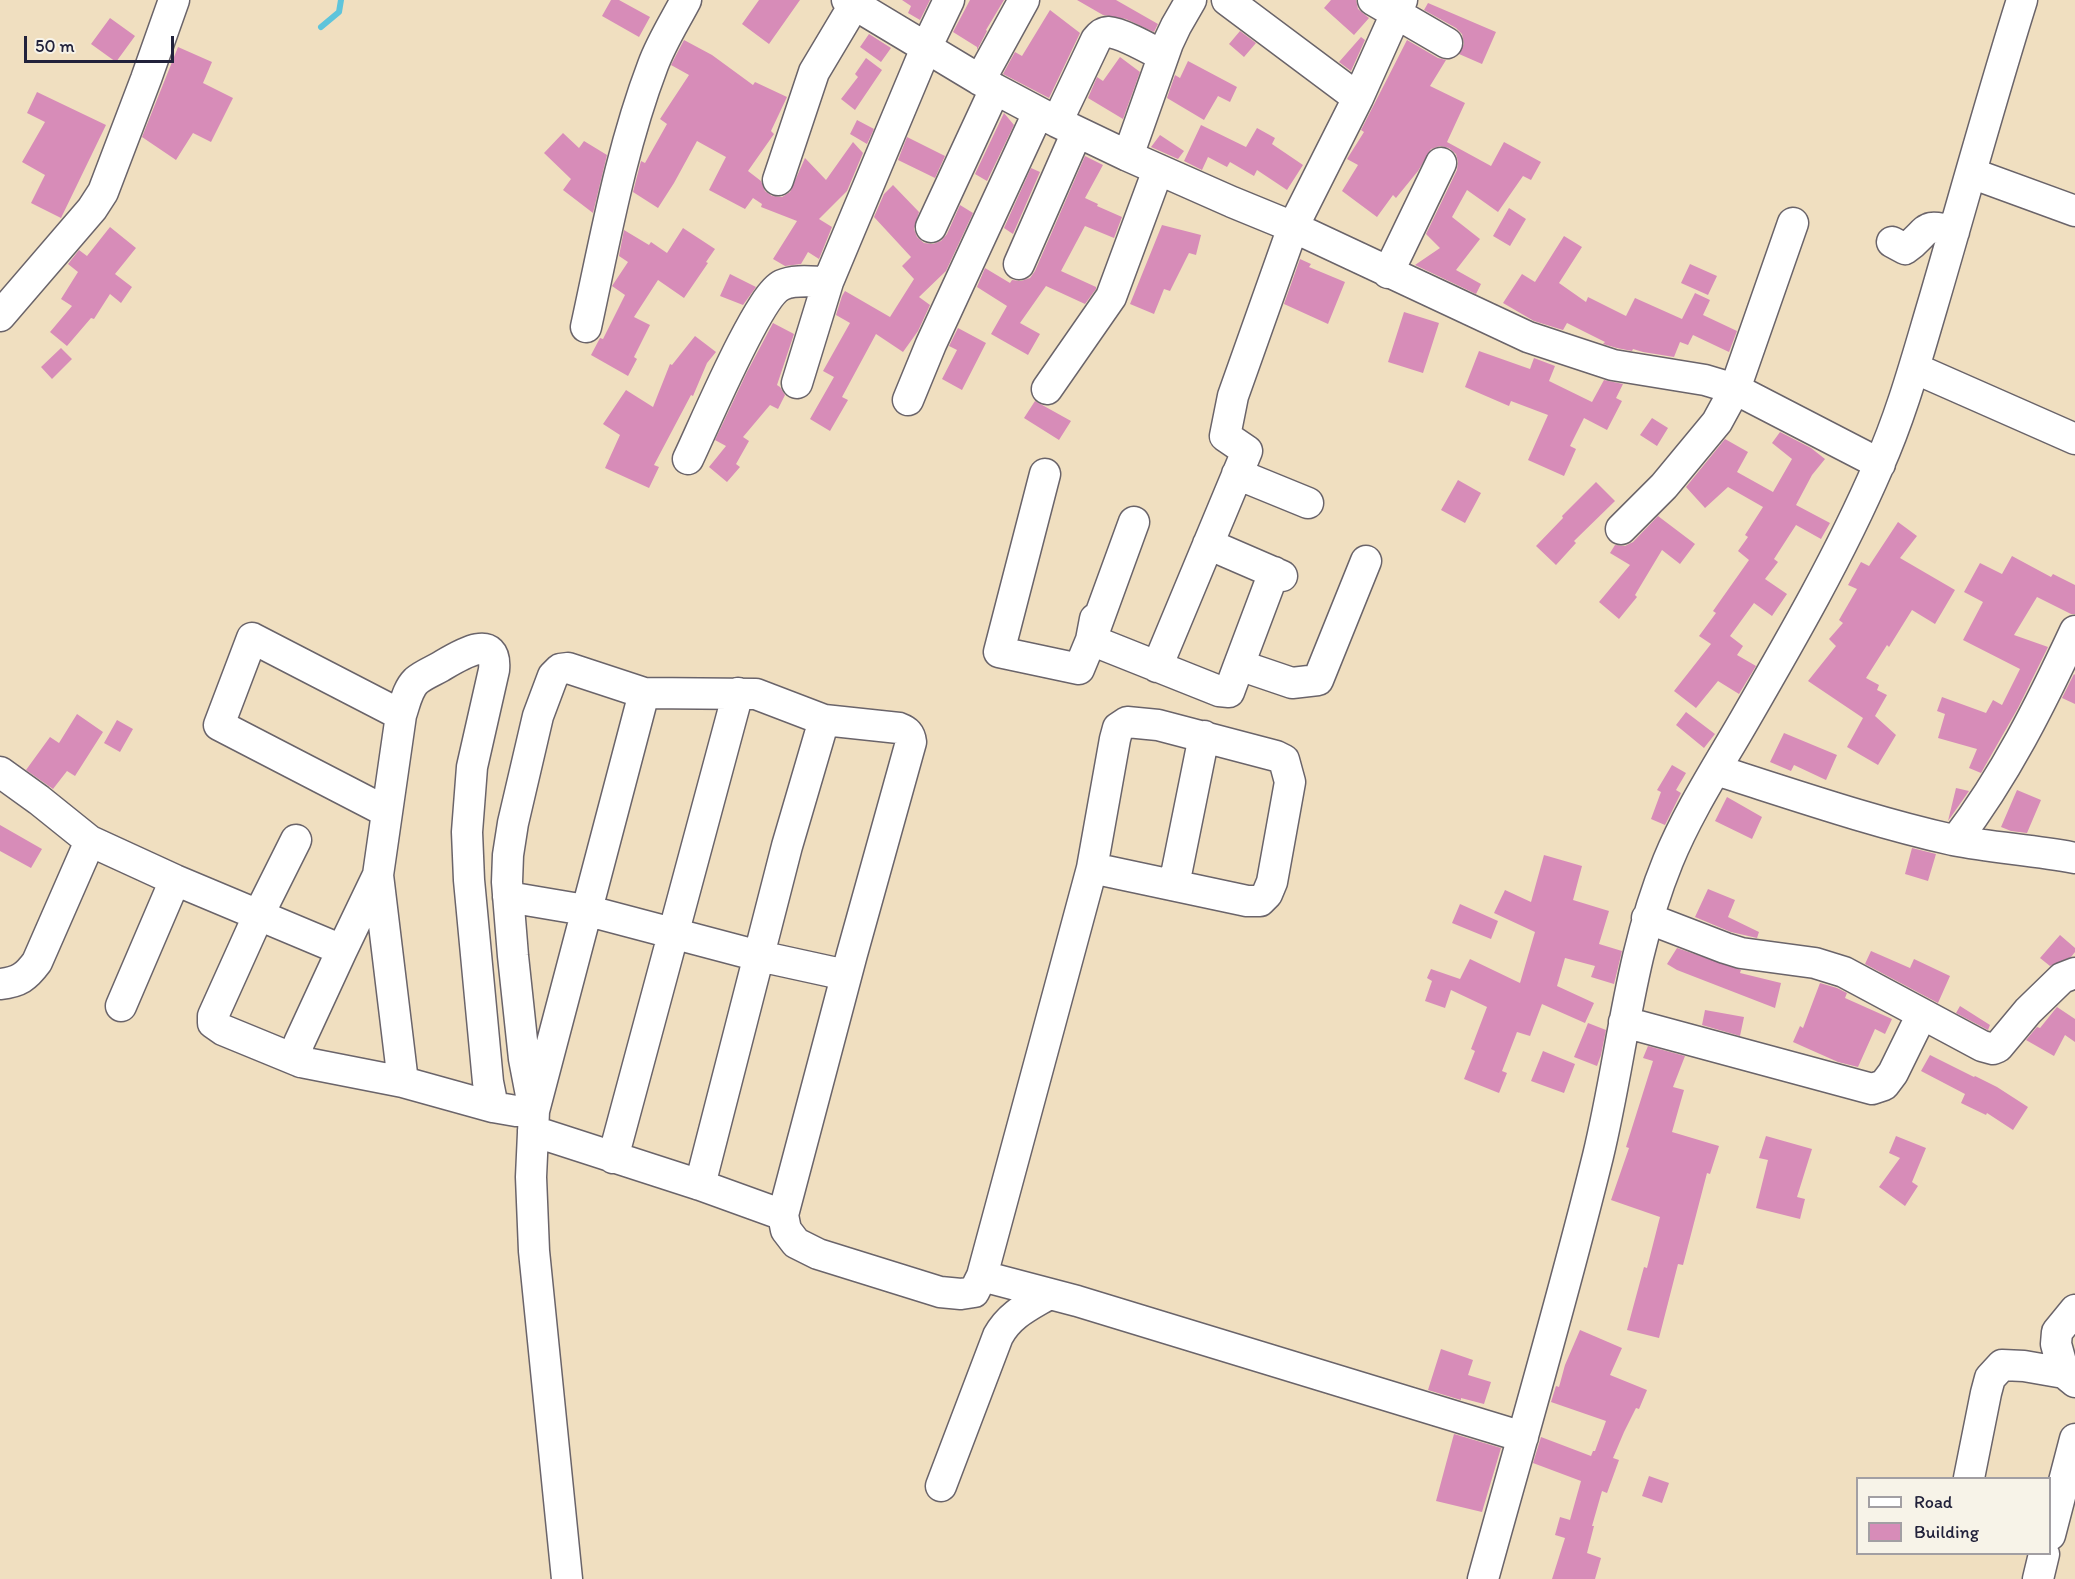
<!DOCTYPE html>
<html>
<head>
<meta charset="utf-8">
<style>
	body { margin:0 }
	#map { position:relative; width:2075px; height:1579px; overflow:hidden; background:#f0dfc0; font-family:Itim,sans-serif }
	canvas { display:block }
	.legend { position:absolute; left:1856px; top:1477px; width:195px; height:78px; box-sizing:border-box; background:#f7f3e8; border:2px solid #a29fa3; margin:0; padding:8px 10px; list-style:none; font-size:18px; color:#22223b }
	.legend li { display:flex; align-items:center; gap:12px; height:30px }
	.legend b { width:30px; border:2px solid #a29fa3 }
	.scale { position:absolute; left:24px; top:36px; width:150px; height:27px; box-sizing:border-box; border:3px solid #22223b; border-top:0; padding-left:8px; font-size:18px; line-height:21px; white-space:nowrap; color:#22223b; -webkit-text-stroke:4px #f7f3e8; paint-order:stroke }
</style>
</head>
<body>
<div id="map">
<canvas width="2075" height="1579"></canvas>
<ul class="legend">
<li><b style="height:8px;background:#fff"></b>Road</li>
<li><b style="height:16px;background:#d78cb8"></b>Building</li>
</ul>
<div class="scale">50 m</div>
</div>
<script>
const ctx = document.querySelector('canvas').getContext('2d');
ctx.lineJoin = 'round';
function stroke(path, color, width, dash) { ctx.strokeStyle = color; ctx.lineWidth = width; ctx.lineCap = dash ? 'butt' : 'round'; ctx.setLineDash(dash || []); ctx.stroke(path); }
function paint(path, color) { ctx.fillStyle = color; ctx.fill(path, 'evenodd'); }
stroke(new Path2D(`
	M321 27 339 12 341 0`), '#5ec4db', 6);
paint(new Path2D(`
	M611 0H619L650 17 639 37 602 16Z
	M759 0H800L769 44 742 24Z
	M902 0H930L920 20 908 13 911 6Z
	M970 0H1004L986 30 987 31 977 50V47L953 32Z
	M1077 0H1116L1158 24 1154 32 1126 19 1103 15Z
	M1331 0H1356L1358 9 1369 18 1354 35 1324 8Z
	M1428 3 1496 32 1482 64 1459 54 1464 44 1462 34 1456 28 1424 10Z
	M1050 10 1080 33 1049 98 1003 74 1015 52 1022 56Z
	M110 18 135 36 116 62 91 44Z
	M1240 31 1256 43 1244 57 1229 44Z
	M869 34 891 48 881 62 860 47Z
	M1361 37 1365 40 1351 71 1339 62Z
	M684 40 712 55 753 85 755 82 787 97 771 131 774 134 748 171 761 181 765 191 772 196 782 197 790 192 805 158 826 180 853 142 863 153 847 191 819 219 832 227 819 259 808 252 801 264 785 266 773 259 797 221 761 207 762 204 753 198 745 209 709 190 726 157 697 141 674 183 658 208 633 192 641 161 645 163 667 124 660 119 689 75 671 65Z
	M1407 40 1438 58 1446 60 1430 86 1465 103 1447 142 1491 166 1504 142 1541 162 1531 180 1523 176 1498 212 1467 190 1452 217 1480 239 1456 270 1481 284 1476 294 1415 265 1440 248 1426 234 1457 170 1458 162 1456 154 1449 148 1440 146 1431 149 1418 171 1396 198 1393 195 1377 217 1342 191 1358 165 1347 159 1364 132 1361 130Z
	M178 47 212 62 203 83 233 98 211 142 193 133 176 160 142 137Z
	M1120 57 1140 72 1123 119 1088 98 1097 77 1103 81Z
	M866 58 882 70 855 110 841 99 858 77 855 74Z
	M1188 61 1237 87 1230 102 1218 96 1204 120 1167 98 1175 75 1180 78Z
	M37 92 106 125 61 218 31 203 45 175 22 162 45 122 27 113Z
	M1004 113 1014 125 987 181 975 174Z
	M857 120 874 129 867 144 850 134Z
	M1201 125 1246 147 1257 128 1275 138 1272 144 1303 165 1287 190 1257 170 1254 176 1230 162 1227 167 1208 157 1202 170 1184 161Z
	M563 133 579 148 584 141 607 155 593 213 563 190 571 179 544 153Z
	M1160 135 1184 151 1178 159 1151 147Z
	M907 137 945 156 935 178 898 160Z
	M1085 156 1103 165 1085 198 1098 204 1097 206 1122 217 1114 238 1085 226 1061 271 1096 287V289L1085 304 1046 286 1020 323 1040 334 1028 355 991 334 1007 306 977 287 985 268 1010 283 1012 280 1021 281 1030 278 1035 271Z
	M1031 168 1040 172 1013 234 1004 228Z
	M893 185 919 212 914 229 917 237 924 243 933 244 941 241 947 234 960 205 973 213 946 271 919 297 930 305 918 331 903 352 876 334 842 397 848 400 830 431 810 419 834 377 823 371 850 323 836 315 842 296 845 291 890 317 914 279 902 266 911 257 874 217 884 194Z
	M1509 208 1526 219 1510 246 1493 236Z
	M1162 225 1201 235 1196 255 1189 253 1170 291 1164 289 1154 314 1130 304Z
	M110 227 136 248 115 274 132 287 121 303 110 294 94 319 91 318 67 346 50 332 72 306 61 299 78 272 68 264 79 250 87 256Z
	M683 228 715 249 706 262 708 263 684 298 658 280 634 317 650 325 634 357 637 359 628 376 591 355 600 338 603 339 625 295 612 286 628 262 619 256 624 230 649 245 651 242 667 253Z
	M1564 236 1582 247 1559 283 1586 302 1588 297 1626 316 1635 298 1682 319 1695 293 1710 300 1703 315 1737 331 1729 352 1693 335 1688 345 1680 342 1674 357 1643 352 1633 349 1632 351 1617 348 1603 344 1605 342 1567 323 1563 330 1534 321 1503 303 1522 274 1535 282Z
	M1300 259 1311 264 1309 267 1345 282 1328 324 1284 304Z
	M1690 264 1717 276 1708 295 1681 283Z
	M730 274 756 287 743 305 720 296Z
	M1404 312 1439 323 1423 373 1388 362Z
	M773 323 794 334 777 385 780 387 785 395 778 409 770 405 743 437 749 441 736 464 740 467 727 482 709 467 726 446 715 440 747 372Z
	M958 328 986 343 962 390 942 379 957 350 949 346Z
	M695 336 716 352 707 363 693 396 691 395 654 465 659 467 649 488 605 468 620 435 603 424 626 390 653 407 670 364 672 365Z
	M61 348 72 359 52 379 41 367Z
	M1479 351 1530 369 1534 358 1555 366 1549 381 1592 402 1604 380 1623 384 1616 398 1622 401 1607 430 1584 418 1570 446 1576 449 1564 476 1528 460 1548 415 1511 401 1509 406 1465 387Z
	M1035 401 1071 421 1059 440 1024 418Z
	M1652 418 1668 428 1657 446 1640 435Z
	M1780 432 1811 448 1825 459 1812 475 1796 505 1830 523 1821 539 1796 525 1774 559 1778 562 1765 579 1787 594 1772 616 1754 603 1730 636 1743 646 1737 655 1756 666 1739 694 1718 681 1696 708 1674 691 1711 644 1699 636 1716 613 1713 611 1749 560 1738 551 1748 537 1745 535 1763 507 1728 487 1705 508 1686 487 1725 439 1748 452 1737 472 1773 492 1792 459 1772 443Z
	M1458 480 1481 493 1465 523 1441 510Z
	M1596 482 1615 501 1574 541 1576 543 1556 565 1536 546 1563 518 1562 516Z
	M1658 516 1695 544 1680 564 1662 550 1635 595 1637 597 1619 619 1599 602 1630 565 1610 553 1615 545 1625 546 1633 542Z
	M1898 522 1917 536 1900 558 1955 590 1935 624 1912 610 1889 647 1887 645 1866 678 1879 685 1877 690 1887 695 1875 716 1896 735 1878 765 1847 747 1863 718 1808 681 1836 646 1829 639 1843 623 1839 620 1857 589 1848 585 1861 562 1869 566Z
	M2012 556 2051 577 2053 574 2075 585V614H2071L2037 597 2014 635 2048 647 2018 708 1981 773 1969 768 1977 749 1938 738 1945 714 1937 711 1942 697 1986 713 1993 700 2002 705 2020 669 1963 640 1983 602 1964 592 1980 563 2002 574Z
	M2074 674 2075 675V704L2062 698Z
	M1686 712 1715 734 1704 748 1676 725Z
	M77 714 103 732 75 776 67 771 53 789 26 770 50 737 59 743Z
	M117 720 133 729 120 752 104 743Z
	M1784 733 1837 755 1826 780 1794 765 1791 771 1770 762Z
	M1672 765 1686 773 1676 790 1681 793 1665 825 1651 819 1661 792 1657 790Z
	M1956 788 1969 791 1948 821Z
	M2017 790 2041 800 2027 833 2011 831 2001 827Z
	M1727 797 1762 817 1752 839 1715 821Z
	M0 825 42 849 31 868 0 851Z
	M1912 848 1936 854 1928 881 1905 874Z
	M1544 855 1582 866 1573 900 1609 911 1599 944 1622 951 1614 984 1591 977 1595 966 1565 958 1557 986 1594 1003 1585 1023 1542 1004 1530 1036 1517 1032 1502 1071 1507 1073 1499 1093 1464 1079 1475 1051 1471 1049 1487 1007 1451 990 1445 1008 1425 1001 1432 981 1427 978 1431 969 1460 979 1470 959 1520 983 1535 932 1494 913 1505 890 1531 902Z
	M1708 889 1735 900 1728 917 1759 932 1757 938 1731 932 1695 917Z
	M1460 904 1498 921 1491 939 1452 923Z
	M2060 935 2075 948V952L2071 957 2050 966 2040 958Z
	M1677 948 1741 970 1740 973 1781 983 1775 1008 1677 970 1667 964Z
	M1871 951 1910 968 1914 959 1950 976 1938 1003 1865 964Z
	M1820 983 1837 988 1847 993 1845 998 1892 1019 1885 1034 1875 1029 1858 1067 1838 1062 1793 1042 1800 1026 1803 1028Z
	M1960 1006 1990 1025 1988 1030 1956 1013Z
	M2057 1007 2075 1019V1042L2065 1035 2054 1056 2026 1040 2037 1027 2040 1028Z
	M1705 1010 1744 1017 1740 1036 1702 1025Z
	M1588 1023 1606 1030 1601 1055 1597 1066 1574 1057Z
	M1648 1046 1685 1056 1673 1087 1684 1090 1672 1132 1719 1146 1710 1174 1707 1173 1683 1265 1678 1264 1659 1338 1627 1330 1644 1267 1647 1268 1660 1217 1611 1200 1629 1148 1626 1147 1653 1061 1643 1058Z
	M1543 1051 1575 1064 1564 1093 1531 1081Z
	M1930 1055 1974 1077 1975 1076 1997 1087 2028 1107 2013 1130 1987 1113 1986 1115 1961 1103 1965 1094 1921 1071Z
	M1766 1136 1812 1149 1797 1197 1805 1199 1800 1219 1756 1208 1768 1160 1759 1158Z
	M1896 1136 1926 1148 1912 1182 1918 1186 1905 1206 1879 1187 1900 1158 1889 1153Z
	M1580 1330 1622 1348 1610 1375 1647 1390 1639 1409 1636 1408 1624 1432 1613 1458 1619 1460 1607 1493 1602 1491 1592 1526H1594L1587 1553 1601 1558 1595 1579H1552L1565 1538 1555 1535 1560 1517 1570 1520 1581 1481 1533 1463 1541 1437 1591 1456 1593 1451H1595L1606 1421 1551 1402 1556 1386 1559 1387 1565 1365Z
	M1441 1349 1473 1360 1468 1375 1491 1382 1484 1404 1461 1398V1400L1428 1390Z
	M1454 1434 1501 1448 1482 1512 1436 1501Z
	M1649 1476 1669 1483 1662 1503 1642 1496Z`), '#d78cb8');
const minor = new Path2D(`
	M847 0 995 89 1057 122 1128 156 1232 202 1293 227 1528 337 1613 365 1705 380 1735 389 1880 464
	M1227 0 1358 98
	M1373 0 1447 43
	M980 80 1024 0
	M1057 122 1096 40C1099 36 1103 32 1108 32 1122 33 1150 49 1163 56
	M1128 156 1168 43 1176 26 1191 0
	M1971 173 2075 211
	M778 180 814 72 854 5
	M931 227 995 89
	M1892 242 1905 249C1929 233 1920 221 1954 232
	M1019 264 1077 132
	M1388 273 1441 163
	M0 316 92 209 103 192 146 79 174 0
	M586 327C605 240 621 149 653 65 661 43 675 21 686 0
	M1914 368 2075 439
	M797 383 828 282
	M1047 389 1111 297 1158 170
	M908 400 931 344 1038 113
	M688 459C703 428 758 296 782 285 795 279 814 282 828 282L926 48 949 0
	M1045 474 999 652 1079 669 1091 640 1095 619
	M1237 474 1308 503
	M1134 522 1091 640 1219 691 1229 692 1239 665 1292 683 1318 680 1366 561
	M1621 529 1664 486 1717 422 1735 389 1793 223
	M1208 544 1282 576
	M1239 665 1274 572
	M1157 667 1247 451 1225 436 1233 396 1293 227 1358 98 1402 0
	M1716 770C1795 795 1873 822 1953 840 1993 848 2035 850 2075 858
	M0 772 39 800 90 841
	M387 812 219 725 252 638 401 715
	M296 840 259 914 213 1016V1023L223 1030 301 1062
	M1956 840C2005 776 2041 704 2075 631
	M1174 885 1204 736
	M508 897 585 910 759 956 846 975
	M1647 918 1725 948 1741 953 1815 963 1844 972 1982 1046 1993 1049 1998 1047 2028 1011 2062 978 2075 973
	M342 950 299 1043 297 1052 301 1062 403 1082 493 1107 488 1082 469 880 467 832 472 767 494 670C498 630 457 657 440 667 433 671 423 675 416 681 407 690 405 704 401 715L378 875 403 1082
	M0 984C19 982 26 977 37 962L90 841 175 880 342 950 378 875
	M121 1006 175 880
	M1624 1022 1872 1089 1884 1085 1893 1073 1922 1014
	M493 1107 516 1111H534L524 1059 513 956 507 882 508 855 513 823 538 716 553 676 560 669 568 668 644 693 756 694 824 720 899 728C907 731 910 734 911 742L852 954 783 1215
	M533 1131 700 1185 783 1215 786 1230 796 1243 818 1254 940 1292 961 1294 974 1292 982 1276 1077 1301 1523 1437
	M613 1158 738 693
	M700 1185 787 846 824 720
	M982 1276 1092 868 1115 739 1118 728 1127 722 1158 725 1276 756 1284 760 1290 782 1272 882 1267 894 1260 901H1247L1092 868
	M2075 1310 2057 1332 2056 1344 2064 1373 2075 1382
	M1969 1478 1986 1393 1990 1378 2002 1365 2024 1366 2064 1373
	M941 1486 998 1336C1010 1314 1029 1306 1049 1294
	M2050 1535 2075 1439
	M567 1579 534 1251 531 1177 534 1111 644 693
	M1483 1579C1522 1438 1563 1298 1598 1156 1622 1057 1629 956 1668 861 1688 812 1718 766 1744 721 1792 638 1840 555 1878 467 1901 416 1916 361 1932 307 1962 205 1990 102 2022 0
	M2038 1579 2044 1554`);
stroke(minor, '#6a646a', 33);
stroke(minor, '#fff', 30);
</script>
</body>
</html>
